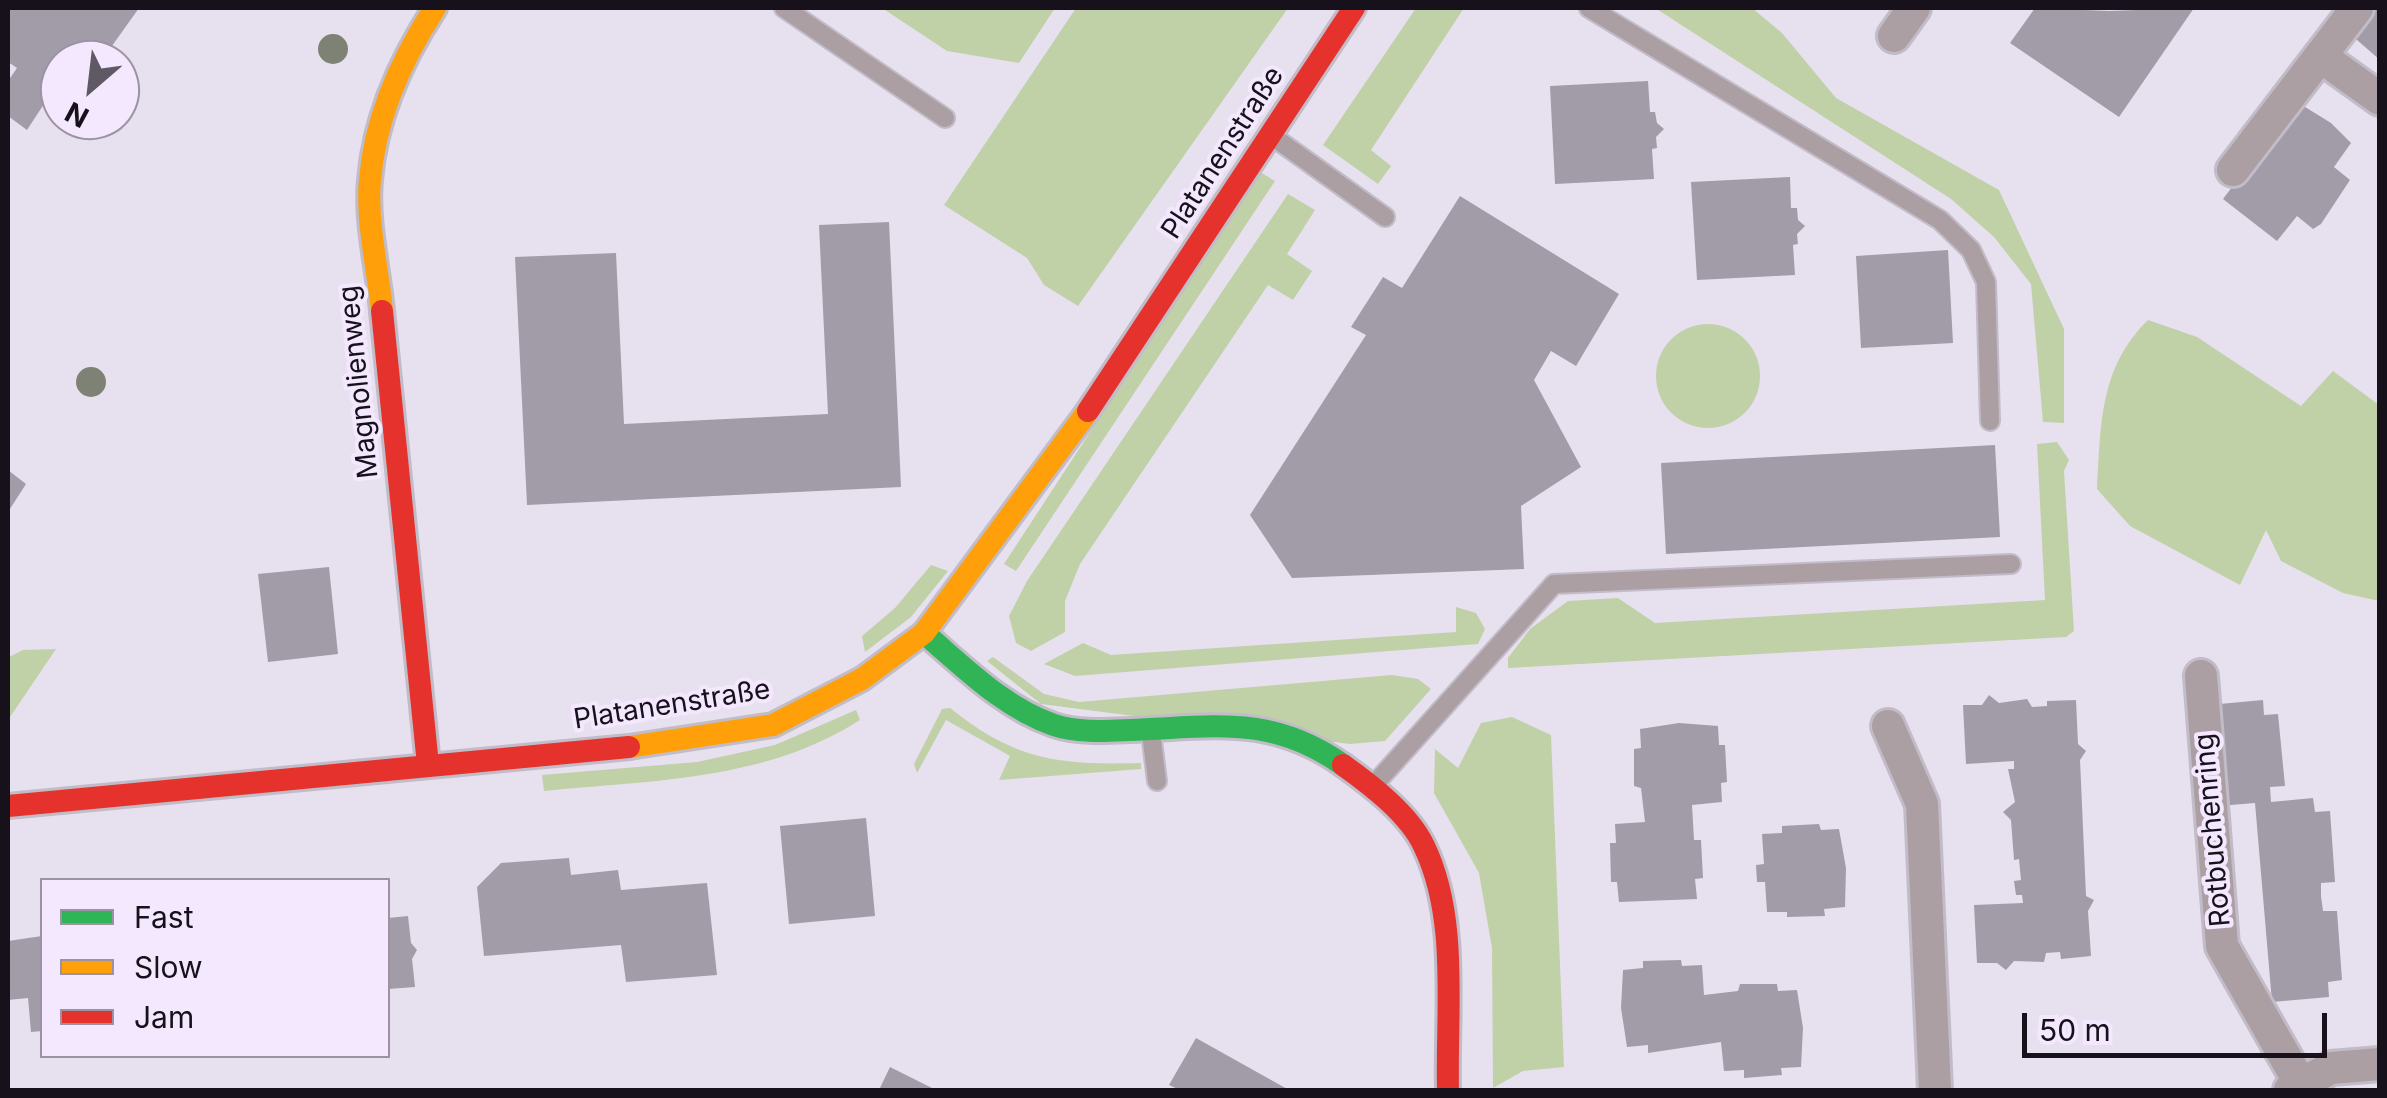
<!DOCTYPE html>
<html>
<head>
<meta charset="utf-8">
<style>
	body { margin:0 }
	#map { position:relative; width:2387px; height:1098px; overflow:hidden; background:#e7e0ef; font-family:Inter,sans-serif }
	canvas { display:block }
	.frame { position:absolute; inset:0; border:10px solid #16111a; pointer-events:none }
	.legend { position:absolute; left:40px; top:878px; width:350px; height:180px; box-sizing:border-box; background:#f3e8fe; border:2px solid #9b92a3; margin:0; padding:12px 18px; list-style:none; font-size:30px; color:#16111a }
	.legend li { display:flex; align-items:center; gap:20px; height:50px }
	.legend b { width:50px; border:2px solid #9b92a3 }
	.north { position:absolute; left:40px; top:40px; width:100px; height:100px; box-sizing:border-box; background:#f3e8fe; border:2px solid #9b92a3; border-radius:50%; rotate:208deg; font-size:28px; font-weight:700; line-height:40px; text-align:center; color:#16111a }
	.north::after { content:''; display:block; margin:auto; width:35px; height:45px; background:#5f5965; clip-path:polygon(50% 0,100% 100%,50% 72%,0 100%) }
	.scale { position:absolute; left:2022px; top:1013px; width:305px; height:45px; box-sizing:border-box; border:5px solid #16111a; border-top:0; padding-left:12px; font-size:30px; line-height:35px; white-space:nowrap; color:#16111a; -webkit-text-stroke:8px #f3e8fe; paint-order:stroke }
</style>
</head>
<body>
<div id="map">
<canvas width="2387" height="1098"></canvas>
<div class="frame"></div>
<ul class="legend">
<li><b style="height:12px;background:#30b455"></b>Fast</li>
<li><b style="height:12px;background:#ff9f0a"></b>Slow</li>
<li><b style="height:12px;background:#e5322d"></b>Jam</li>
</ul>
<div class="north">N</div>
<div class="scale">50 m</div>
</div>
<script>
const ctx = document.querySelector('canvas').getContext('2d');
ctx.lineJoin = 'round';
function paint(path, color) { ctx.fillStyle = color; ctx.fill(path, 'evenodd'); }
function stroke(path, color, width, dash) { ctx.strokeStyle = color; ctx.lineWidth = width; ctx.lineCap = dash ? 'butt' : 'round'; ctx.setLineDash(dash || []); ctx.stroke(path); }
function write(font, color, halo, rows, align = 'center') {
  ctx.font = font + ' Inter,sans-serif'; ctx.lineWidth = 8; ctx.setLineDash([]); ctx.textBaseline = 'middle'; ctx.strokeStyle = halo; ctx.fillStyle = color; for (const [text, x, y, turn = 0] of rows) {
    ctx.save(); ctx.translate(x, y); ctx.rotate((+turn || 0) * Math.PI / 180); ctx.textAlign = isNaN(turn) ? turn : align; if (halo) ctx.strokeText(text, 0, 0); ctx.fillText(text, 0, 0); ctx.restore();
  }
}
paint(new Path2D(`
	M882 8H1055L1019 63 947 51Z
	M1076 8H1288L1078 306 1044 285 1027 258 944 205Z
	M1416 8H1464L1371 150 1391 166 1378 184 1323 145Z
	M1655 8H1752L1782 33 1836 98 1999 190 2064 329V423L2043 422 2031 284 1994 237 1951 199Z
	M1260 172 1275 181 1016 571 1004 564Z
	M1288 194 1315 210 1287 254 1312 271 1293 300 1268 285 1080 564 1065 601V632L1031 651 1016 643 1009 616 1027 581Z
	M2148 320 2197 337 2301 406 2333 371 2379 405V601L2343 593 2281 561 2266 530 2240 585 2130 526 2097 489C2101 425 2099 368 2148 320Z
	M1656 376a52 52 0 1 1 104 0a52 52 0 1 1-104 0Z
	M2057 442 2069 460 2064 471 2074 631 2066 637 1508 668V658L1530 629 1568 601 1618 598 1655 623 2045 600 2037 444Z
	M931 565 948 571 911 617 865 652 862 636 895 608Z
	M1456 607 1476 613 1485 629 1478 644 1075 676 1044 664 1083 643 1111 655 1456 632Z
	M56 649 8 720 9 657 23 650Z
	M993 657 1044 694 1079 702 1392 675 1418 679 1431 689 1385 741 1350 744 1041 704 987 661Z
	M950 708C1016 761 1059 765 1141 763V769L999 780 1010 756 946 720 917 773 914 764 942 709Z
	M856 710 860 720C765 781 653 780 544 791L542 775 697 762 775 745Z
	M1512 717 1551 735 1564 1067 1523 1071 1493 1088 1492 948 1479 873 1434 793 1435 749 1458 768 1481 723Z`), '#c0d1a8');
paint(new Path2D(`
	M8 8H139L102 60H60V115L44 104 27 130 8 116V81L17 68 8 62Z
	M2035 8 2109 11 2194 8 2119 117 2010 43Z
	M2368 8H2380V60L2349 33Z
	M1648 81 1650 112H1655L1657 123 1664 129 1656 137 1657 148 1652 149 1654 179 1555 184 1550 86Z
	M2297 102 2331 123 2351 143 2334 167 2350 180 2321 224 2313 229 2297 216 2277 241 2223 199Z
	M1790 177 1791 208H1797L1798 220 1805 226 1797 234 1798 244 1793 245 1795 275 1697 280 1691 182Z
	M1460 196 1619 294 1576 366 1551 351 1534 380 1581 467 1521 506 1524 569 1292 578 1250 515 1366 335 1351 327 1383 277 1402 288Z
	M889 222 901 487 527 505 515 257 616 253 624 424 828 414 819 225Z
	M1948 250 1953 343 1861 348 1856 256Z
	M1995 445 2000 537 1666 554 1661 463Z
	M8 470 26 484 8 512Z
	M329 567 338 654 268 662 258 574Z
	M1989 695 1999 703 2027 699 2032 707 2047 706V701L2076 700 2078 744 2086 751 2080 760 2086 896 2094 900 2088 911 2091 956 2061 959 2060 952 2046 953 2044 962 2014 961 2006 970 1997 963H1977L1974 905 2023 903 2022 895H2016L2014 881 2021 880 2019 859 2014 860 2011 820 2003 812 2015 802 2008 769H2014V761L1966 764 1963 705H1982Z
	M2263 700 2264 715 2278 714 2285 786 2270 787 2271 802 2313 798 2315 812 2330 811 2335 882 2321 883V896L2323 911H2337L2342 980 2328 982 2329 997 2272 1002 2255 803 2218 806 2209 705Z
	M1679 723 1718 726 1719 745H1725L1727 782 1721 783 1722 802 1692 805 1694 840H1701L1703 878 1695 879 1697 899 1619 902 1617 882H1611L1610 843H1616L1615 824 1645 822 1641 788 1634 786V749L1641 748 1640 729Z
	M866 818 875 916 789 924 780 826Z
	M1819 824 1821 830 1839 829 1846 868 1845 907 1824 909 1825 916 1787 917V912H1767L1765 882H1757L1756 865 1764 864 1762 834 1782 833V826Z
	M569 858 571 875 618 870 621 890 707 883 717 975 626 982 621 945 484 956 477 887 501 863Z
	M408 916 411 943 417 950 412 959 415 987 388 989V918Z
	M42 936V1031L31 1032 28 998 8 1000V941Z
	M1681 960 1682 966 1702 965 1704 995 1738 991 1740 984H1777L1778 991 1797 990 1803 1028 1801 1067 1781 1068 1782 1075 1744 1078V1070L1724 1071 1721 1042 1648 1053V1045L1627 1047 1621 1008 1623 970 1643 968V961Z
	M1196 1038 1289 1090H1180L1169 1085Z
	M890 1067 936 1090H879Z`), '#a29ca8');
const lane = new Path2D(`
	M784 8 945 118
	M1589 8 1940 220 1971 250 1986 282 1990 421
	M1272 136 1385 217
	M1151 733 1157 781
	M1373 786 1554 584 2011 564`);
const street = new Path2D(`
	M1894 36 1914 8
	M2320 56 2380 99
	M2233 170 2357 8
	M2201 676 2222 946 2300 1083
	M1888 726 1922 804 1935 1090
	M2290 1090 2331 1068 2380 1064`);
const fast = new Path2D(`
	M924 633C964 667 1004 708 1054 725 1078 733 1106 731 1130 730 1214 727 1270 714 1343 765`);
const slow = new Path2D(`
	M382 311C378 269 366 221 370 180 375 117 401 60 435 8
	M629 747 773 725 862 679 924 633 1088 411`);
const jam = new Path2D(`
	M382 311 428 765
	M1088 411 1354 8
	M1343 765C1371 785 1409 814 1424 846 1459 918 1446 1012 1448 1090
	M8 806 629 747`);
stroke(lane, '#c1bcc7', 22);
stroke(street, '#c1bcc7', 38);
stroke(fast, '#c1bcc7', 28);
stroke(slow, '#c1bcc7', 28);
stroke(jam, '#c1bcc7', 28);
stroke(lane, '#ac9fa3', 18);
stroke(street, '#ac9fa3', 32);
stroke(fast, '#30b455', 22);
stroke(slow, '#ff9f0a', 22);
stroke(jam, '#e5322d', 22);
ctx.fillStyle = '#7d8275';
for (const [x, y] of [
	[333,49],
	[91,382]
]) { ctx.beginPath(); ctx.arc(x, y, 15, 0, 2 * Math.PI); ctx.fill(); }
write('28px', '#16111a', '#f3e8fe', [
	["Platanenstraße",1223,153,-57],
	["Magnolienweg",359,382,-96],
	["Platanenstraße",672,705,-9],
	["Rotbuchenring",2213,830,-95]
]);
</script>
</body>
</html>
